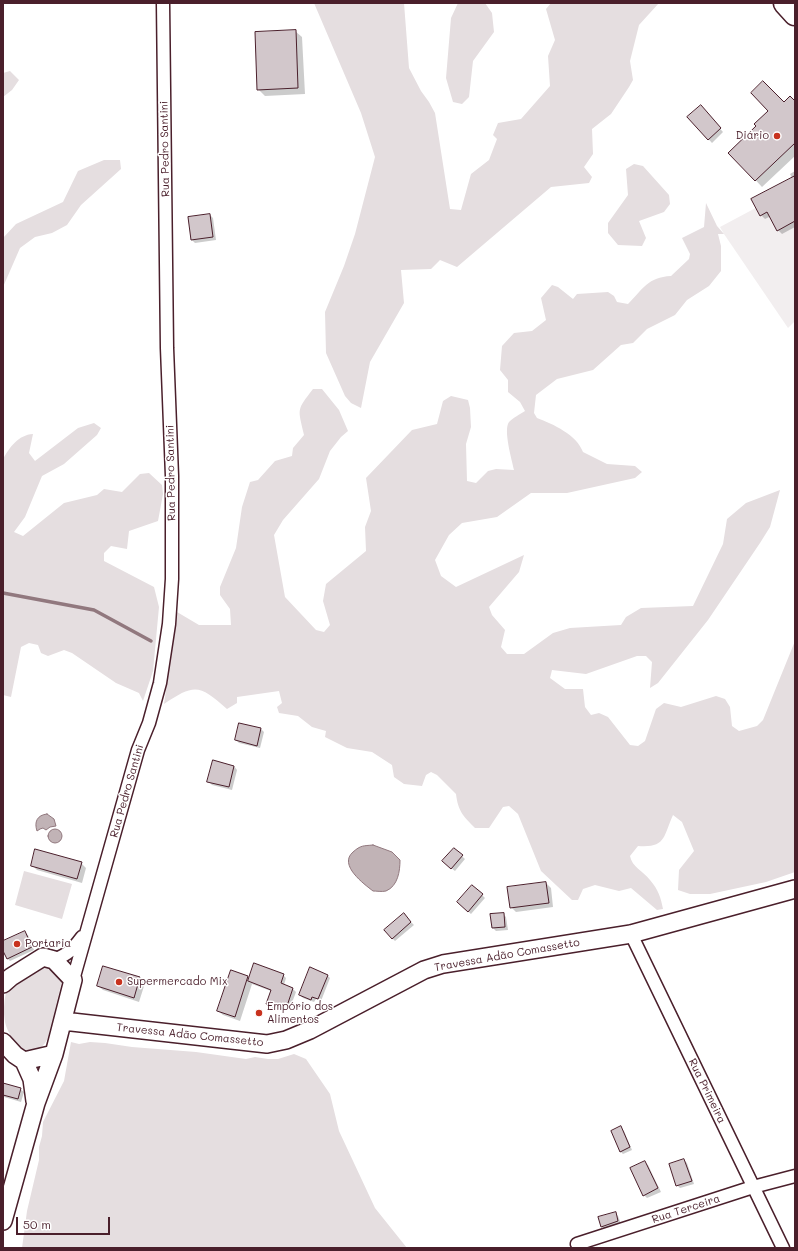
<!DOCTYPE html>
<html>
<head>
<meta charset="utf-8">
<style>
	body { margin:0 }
	#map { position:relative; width:798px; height:1251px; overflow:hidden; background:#fff; font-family:Mali,sans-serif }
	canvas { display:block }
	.frame { position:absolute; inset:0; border:4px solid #4a1f2b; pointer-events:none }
	.scale { position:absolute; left:16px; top:1217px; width:94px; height:18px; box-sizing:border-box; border:2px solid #4a1f2b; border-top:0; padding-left:5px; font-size:12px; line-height:14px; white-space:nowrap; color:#4a1f2b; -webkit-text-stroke:3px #fff; paint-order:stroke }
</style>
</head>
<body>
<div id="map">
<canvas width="798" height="1251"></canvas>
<div class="frame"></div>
<div class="scale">50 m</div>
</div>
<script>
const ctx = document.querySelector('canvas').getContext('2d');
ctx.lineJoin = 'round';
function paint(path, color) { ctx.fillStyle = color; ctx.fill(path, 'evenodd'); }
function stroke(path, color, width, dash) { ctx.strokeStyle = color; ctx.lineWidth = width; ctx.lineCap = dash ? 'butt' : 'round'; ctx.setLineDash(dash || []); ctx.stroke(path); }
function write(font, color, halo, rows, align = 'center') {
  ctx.font = font + ' Mali,sans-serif'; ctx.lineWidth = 3; ctx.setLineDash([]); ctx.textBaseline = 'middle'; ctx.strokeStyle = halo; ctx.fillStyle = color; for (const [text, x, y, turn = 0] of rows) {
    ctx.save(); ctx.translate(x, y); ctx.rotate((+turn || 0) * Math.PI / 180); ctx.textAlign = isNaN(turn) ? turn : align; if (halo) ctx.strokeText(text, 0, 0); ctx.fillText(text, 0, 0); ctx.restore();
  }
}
paint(new Path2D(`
	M795 187V321L788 328 724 234 720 227Z`), '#f2eeef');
paint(new Path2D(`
	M314 3H404L409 68 421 91 429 102 435 113 450 209 461 210 471 174 489 160 497 139 493 135 498 123 521 119 550 86 548 56 555 40 546 9 551 3H659L639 25 630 61 633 80 629 87 611 114 592 129 593 154 584 167 592 177 589 183 551 187 457 267 440 260 431 269 401 270 404 303 370 362 361 408 351 403 345 396 326 353 325 312 344 266 355 234 375 157 361 113Z
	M458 3H485L492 13 494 32 473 61 469 97 462 104 453 102 446 78 451 18Z
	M10 71 19 80 12 90 3 97V73Z
	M104 160H120L121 169 81 205 67 225 52 233 35 237 20 248 3 287V238L16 224 63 202 78 171Z
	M634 164 643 166 669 195 670 204 664 212 639 221 646 238 642 246 618 245 608 233V223L628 195 626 169Z
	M706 203 717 226 724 234H718L721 246V271L709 286 687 300 675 315 647 329 633 343 621 345 593 370 557 379 536 395 534 413 537 418C553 424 577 435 583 452L607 464 635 466 642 472 635 478 567 493H531L497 517 462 523 449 535 435 560 441 576 456 587 524 555 519 572 489 607 492 615 505 630 501 647 507 654H524L553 633 570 628 621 625 626 617 641 608 693 606 723 544 727 519 746 503 780 490 770 527 760 543 708 620 658 683 650 688 652 662 646 656H637L586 674 552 670 550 678 565 689H583L585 707 591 715 599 713 608 717 630 745 638 746 645 741 656 709 664 703 681 707 716 696 725 699 730 707 732 726 739 731 757 726 763 720 795 641V872L766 882 710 894H690L678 890 679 870 694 851 682 822 673 815C663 837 666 848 638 846L630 856C632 867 643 871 650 880 658 889 661 898 663 909L657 910 631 888 619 891 595 885 583 889 578 900H572L541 871 518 814 509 806 503 807 489 828H475C463 816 458 811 456 794L437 775 431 772 426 775 422 786 404 784 394 777 392 765 372 752 347 748 325 737 326 731 312 727 298 716 279 713 277 707 282 703 279 691 237 697V703L227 709C200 685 195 683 164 704L177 612 199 625H231L230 609 220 595V587L236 548 242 507 250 482 258 480 275 461 292 456 293 448 304 435C298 408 296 411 313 389H322L339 410 348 431 341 437 330 451 319 479 283 520 274 535 285 597 316 630 324 632 330 625 323 601 326 584 366 551 365 527 371 511 366 478 412 430 437 424 443 401 451 396 468 400 470 408 471 427 466 444 467 481 476 483 488 471 496 469 514 470C512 460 503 430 509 422 513 418 520 414 525 411L520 402 508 392V380L500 370 502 346 514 333 532 331 546 320 541 298 552 285 558 287 573 299 577 294 608 292 614 296 617 302 628 304C643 289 648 277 671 276L689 259 690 254 682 238 704 227Z
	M94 423 101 428 97 435 64 464 42 476 25 517 14 532 23 536 64 503 97 495 104 489 122 492 140 474 149 473 162 485 163 494 158 521 129 531 127 549 111 546 104 553V561L154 587 159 607 153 671 143 701 139 693 116 683 72 653 64 650 48 656 41 653 38 645 29 643 21 647 11 697 3 695V459C10 447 18 435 33 434L29 453 35 461 78 428Z
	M24 871 72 884 62 919 15 905Z
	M49 965 63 977C59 993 55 1009 51 1025 49 1031 49 1038 45 1043 30 1064 9 1040 5 1022 3 1012 4 1002 6 992L37 967Z
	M71 1042 79 1044 90 1042 105 1043 132 1047 196 1052 246 1059 255 1057 268 1059H278L294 1054 306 1059 330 1094 339 1131 375 1208 407 1248H22L27 1211 39 1160V1147L42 1136 43 1122 64 1081Z`), '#e5dee0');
const water = new Path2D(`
	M47 814 54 819 56 826 50 827 46 830 43 828 40 829 37 831C34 822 37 815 47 814Z
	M48 836a7 7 0 1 1 14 0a7 7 0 1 1-14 0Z
	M373 845 392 852 400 860C400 871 398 886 386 891 382 892 376 891 373 891 364 884 338 865 353 852 361 845 363 846 373 845Z`);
paint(water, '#c1b3b6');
stroke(water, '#91787e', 1);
paint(new Path2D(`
	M295 31 302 37 305 94 265 96 258 89Z
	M795 102V156L762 187 730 153 784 103Z
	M701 107 723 132 712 143 689 118Z
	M795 171V227L782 234 778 230 771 216 765 219 761 215 752 200 792 178 790 174Z
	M210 215 213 218 216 240 195 243 192 240Z
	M261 729 264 732 260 748 239 743 236 740Z
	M234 766 237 770 232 790 212 785 208 781Z
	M454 849 465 859 455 871 446 864Z
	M81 863 86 868 82 883 37 870 32 865Z
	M546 883 551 888 553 907 516 912 511 907Z
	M482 895 485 898 471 914 461 905Z
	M503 914 506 917 508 930 496 931 493 928Z
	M407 918 414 925 395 941 392 938Z
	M24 932 28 935 34 950 10 961 7 958 3 949V942Z
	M104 967 140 978 145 983 139 1002 103 990 98 986Z
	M283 975 286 978 284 985 292 988 296 992 290 1008 285 1006 284 1008 279 1007 278 1010 270 1007 267 1004 271 991 252 984 240 1021 223 1015 218 1011 248 977 250 979Z
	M327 975 330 978 321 1001 316 999 314 1002 303 998 300 995Z
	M3 1086 20 1089 24 1092 21 1102 4 1097Z
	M621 1128 624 1131 632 1150 623 1154 620 1151Z
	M684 1160 687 1163 694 1184 680 1188 677 1185Z
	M644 1162 648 1165 661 1192 647 1198 644 1195Z
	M615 1213 618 1216 621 1224 604 1229 601 1226Z`), '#0003');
stroke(new Path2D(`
	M3 593 94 610 151 641`), '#91787e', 3.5);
const building = new Path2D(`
	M296 30 298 88 257 90 255 32Z
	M763 81 784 102 790 96 795 101V143L755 181 728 153 756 126 754 124 768 111 751 93Z
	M701 105 721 128 708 140 687 117Z
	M795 176V221L777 231 767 212 760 216 751 199Z
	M210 214 213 237 191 240 188 217Z
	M239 723 261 728 257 746 235 740Z
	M213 760 234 766 229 787 207 782Z
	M454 848 463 855 451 869 442 861Z
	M35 849 82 862 77 879 31 866Z
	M546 882 549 903 510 908 507 887Z
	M472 885 483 894 468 912 457 902Z
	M404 913 411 922 392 939 384 930Z
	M504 913 505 927 492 928 490 914Z
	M25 931 32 947 7 959 3 951V941Z
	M254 963 284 974 281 983 293 988 287 1006 282 1004 281 1006 276 1004 275 1008 266 1004 271 990 248 981Z
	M103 966 140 977 134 998 97 986Z
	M310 967 328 975 318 999 312 997 311 1000 299 995Z
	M231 970 248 976 235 1017 217 1011Z
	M3 1083 21 1088 18 1099 3 1095Z
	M621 1126 630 1147 620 1152 611 1131Z
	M684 1159 692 1181 676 1186 669 1164Z
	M645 1161 658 1188 643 1196 630 1168Z
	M616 1212 618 1221 601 1227 598 1217Z`);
paint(building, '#d2c7cb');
stroke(building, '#4a1f2b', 1);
const street = new Path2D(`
	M631 934 783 1248
	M54 960C69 954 73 949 82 937
	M73 980 138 750 149 723 160 683 169 624 172 579V476L167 348 163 3
	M577 1244 753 1187 795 1176`);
const secondary = new Path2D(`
	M3 984 11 977 43 957 54 960 73 980 54 1054 36 1103 3 1221
	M63 1021 267 1044 286 1040 310 1030 424 970 443 964 631 934 795 889
	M3 1042 15 1055 24 1061 54 1054
	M24 1061 32 1079 35 1101`);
const highway = new Path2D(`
	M785 3 795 14`);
stroke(street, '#4a1f2b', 15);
stroke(secondary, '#4a1f2b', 20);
stroke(highway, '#4a1f2b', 25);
stroke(street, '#fff', 12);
stroke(secondary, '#fff', 17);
stroke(highway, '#fff', 22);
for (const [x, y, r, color] of [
	[777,136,4,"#c8321e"],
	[17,944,4,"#c8321e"],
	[119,982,4,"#c8321e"],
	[259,1013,4,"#c8321e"]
]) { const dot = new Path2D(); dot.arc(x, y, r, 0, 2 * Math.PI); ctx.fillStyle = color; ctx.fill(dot); stroke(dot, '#fff', 1.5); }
write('11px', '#4a1f2b', '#fff', [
	["Diário",769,136,"right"],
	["Portaria",25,944],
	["Supermercado Mix",127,982],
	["Empório dos",267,1007],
	["Alimentos",267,1020]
], 'left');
write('11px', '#4a1f2b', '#fff', [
	["Rua Pedro Santini",165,149,-91],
	["Rua Pedro Santini",171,473,-91],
	["Rua Pedro Santini",127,791,-74],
	["Travessa Adão Comassetto",507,955,-10],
	["Travessa Adão Comassetto",190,1035,6],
	["Rua Primeira",707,1091,64],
	["Rua Terceira",686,1209,-18]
]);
</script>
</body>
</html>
